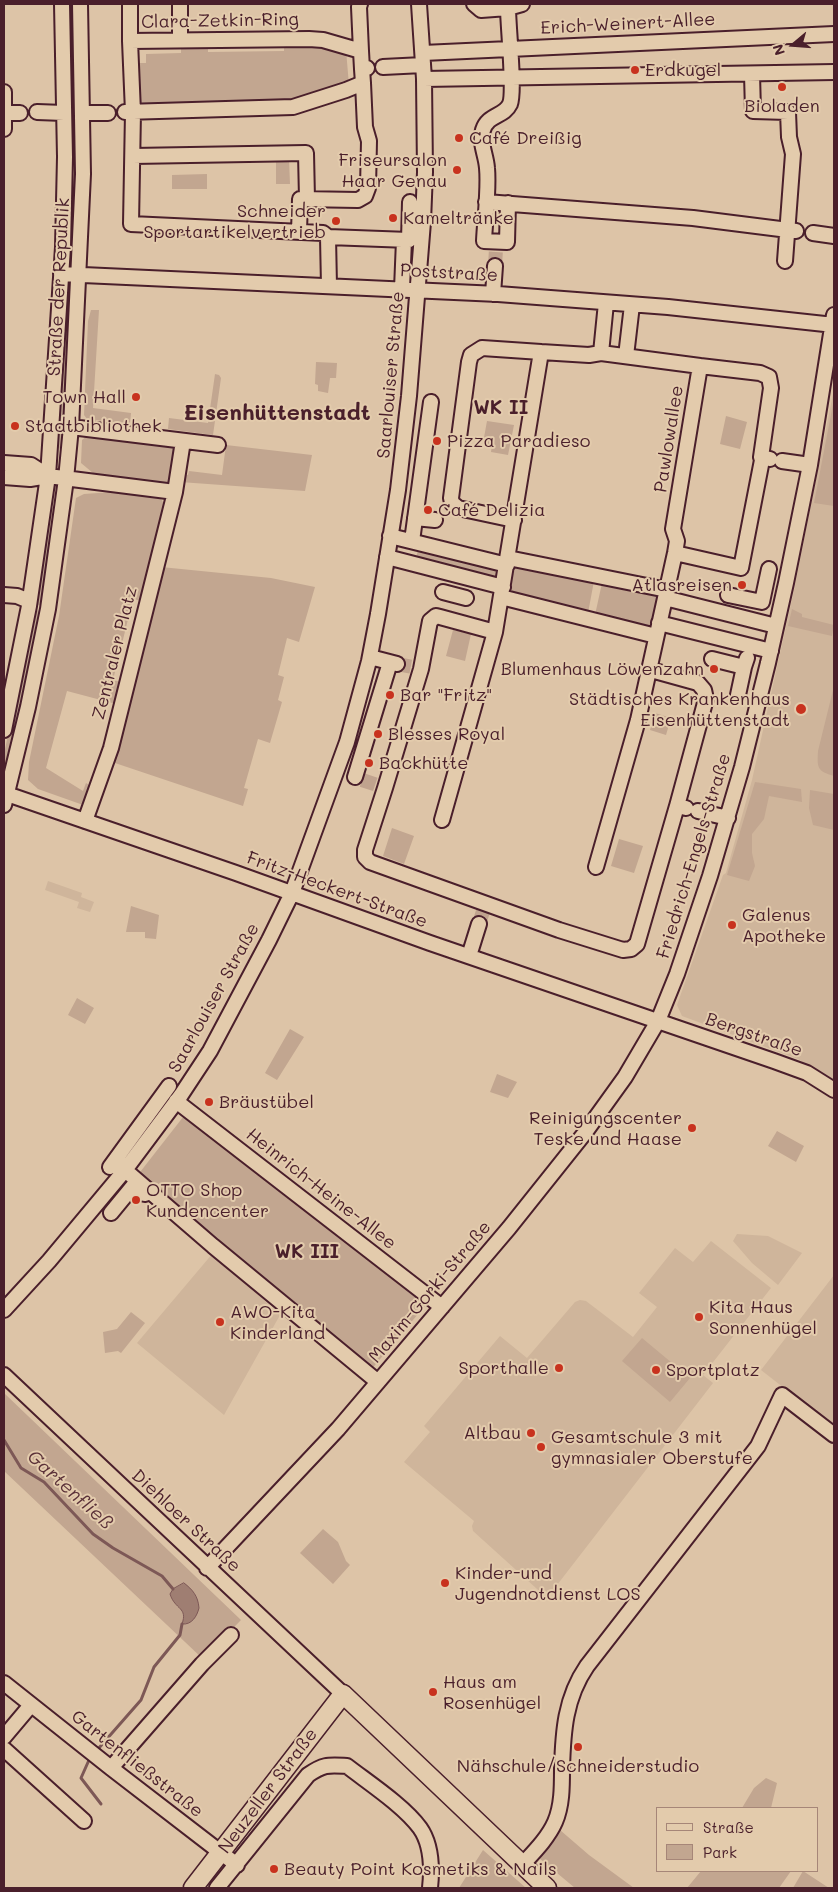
<!DOCTYPE html>
<html>
<head>
<meta charset="utf-8">
<style>
	body { margin:0 }
	#map { position:relative; width:838px; height:1892px; overflow:hidden; background:#ddc4a7; font-family:Mali,sans-serif }
	canvas { display:block }
	.frame { position:absolute; inset:0; border:5px solid #4a1f2b; pointer-events:none }
	.legend { position:absolute; left:656px; top:1807px; width:162px; height:65px; box-sizing:border-box; background:#e3cbac; border:1px solid #a68678; margin:0; padding:6px 9px; list-style:none; font-size:15px; color:#4a1f2b }
	.legend li { display:flex; align-items:center; gap:10px; height:25px }
	.legend b { width:25px; border:1px solid #a68678 }
	.north { position:absolute; left:768px; top:20px; width:50px; height:50px; -webkit-text-stroke:4px #e3cbac; paint-order:stroke; rotate:252deg; font-size:14px; font-weight:700; line-height:20px; text-align:center; color:#4a1f2b }
	.north::after { content:''; display:block; margin:auto; width:18px; height:22px; background:#4a1f2b; clip-path:polygon(50% 0,100% 100%,50% 72%,0 100%) }
</style>
</head>
<body>
<div id="map">
<canvas width="838" height="1892"></canvas>
<div class="frame"></div>
<ul class="legend">
<li><b style="height:6px;background:#e3cbac"></b>Straße</li>
<li><b style="height:14px;background:#c2a690"></b>Park</li>
</ul>
<div class="north">N</div>
</div>
<script>
const ctx = document.querySelector('canvas').getContext('2d');
ctx.lineJoin = 'round';
function paint(path, color) { ctx.fillStyle = color; ctx.fill(path, 'evenodd'); }
function stroke(path, color, width, dash) { ctx.strokeStyle = color; ctx.lineWidth = width; ctx.lineCap = dash ? 'butt' : 'round'; ctx.setLineDash(dash || []); ctx.stroke(path); }
function write(font, color, halo, rows, align = 'center') {
  ctx.font = font + ' Mali,sans-serif'; ctx.lineWidth = 4; ctx.setLineDash([]); ctx.textBaseline = 'middle'; ctx.strokeStyle = halo; ctx.fillStyle = color; for (const [text, x, y, turn = 0] of rows) {
    ctx.save(); ctx.translate(x, y); ctx.rotate((+turn || 0) * Math.PI / 180); ctx.textAlign = isNaN(turn) ? turn : align; if (halo) ctx.strokeText(text, 0, 0); ctx.fillText(text, 0, 0); ctx.restore();
  }
}
paint(new Path2D(`
	M834 389V1081L798 1059 682 1016 677 1005 723 875 726 873 752 780 794 590Z
	M48 881 82 893 81 897 94 902 90 912 77 908 79 902 45 890Z
	M737 1234 768 1236 802 1253 778 1285 752 1263 733 1241Z
	M711 1241 771 1288 703 1375 713 1383 547 1598 473 1531 472 1526 474 1521 404 1462 430 1432 424 1426 500 1336 527 1358 575 1302 580 1300 586 1301 633 1337 657 1307 639 1293 675 1248 693 1262Z
	M213 1253 280 1315 224 1415 137 1343Z
	M834 1275V1427L761 1370Z`), '#cfb59b');
paint(new Path2D(`
	M66 4H75L77 111H68Z
	M284 43H320L346 50 349 85 294 102 141 106 139 93 135 89V63H146V54L181 53V45L208 44V52L284 51Z
	M68 116H77L78 156 75 245 66 244Z
	M289 159 290 184H276V160Z
	M207 174V189H172V175Z
	M63 301H72L63 449 55 448Z
	M91 310H99L93 408 131 413 130 424 87 419 84 415 88 321Z
	M316 362 337 363 336 378H330L328 393 318 391V385L315 384Z
	M215 374 219 375 221 378 213 435 168 429 169 418 208 423Z
	M834 399V506L814 503Z
	M726 416 747 422 740 449 720 444Z
	M487 421 514 425 508 455 491 452 492 445 483 443Z
	M87 436 177 448 171 485 151 484 93 473 81 463 82 440Z
	M226 445 312 455 305 491 180 482 182 474 188 475 189 471 222 475Z
	M112 492 157 496 162 500 165 508 142 601 133 599 113 680 121 682 116 704 67 691 46 768 83 791 86 783 92 787 86 806 38 789 28 780 29 762 59 616 76 498 84 494Z
	M48 507 57 508 43 606 35 604Z
	M419 546 496 567 499 571 497 581 415 562Z
	M519 564 656 594C659 604 656 621 649 628L511 596C509 587 512 570 519 564ZM594 581 602 583 595 615 588 613Z
	M161 567 271 578 315 587 299 642 287 638 278 675 284 677 278 700 282 702 270 743 258 739 244 788 248 789 243 806 112 762Z
	M792 609 802 614V617L834 625 832 636 788 626Z
	M34 610 42 611 10 767 4 765V754Z
	M453 630 471 634 465 661 446 656Z
	M834 686V776C817 771 817 768 818 751Z
	M655 713 671 718 666 735 650 730Z
	M755 782 801 789 802 802 769 796 764 819 752 834V853L755 866 749 881 727 875Z
	M810 790 834 794V830L813 825 809 808Z
	M392 828 414 836 404 864 383 856Z
	M619 839 643 846 634 873 611 866Z
	M131 906 159 915 156 939 145 938V932H126Z
	M77 998 94 1008 85 1024 68 1015Z
	M290 1029 304 1037 277 1080 265 1073Z
	M497 1074 517 1082 508 1098 490 1092Z
	M187 1112 429 1301 370 1371 137 1176Z
	M777 1131 804 1146 796 1162 768 1146Z
	M131 1312 145 1323 121 1353 118 1351 105 1353 103 1332 117 1329Z
	M642 1338 690 1378 670 1402 622 1361Z
	M4 1393 241 1620 203 1659 4 1471Z
	M323 1529 338 1542 346 1561 350 1565 333 1584 300 1553Z
	M766 1778 777 1783 771 1808H742L754 1788Z
	M560 1830 589 1855 634 1888H575L539 1858Z
	M483 1850 526 1888H459Z
	M701 1871H791L779 1888H687Z
	M803 1871 829 1888H793Z`), '#c2a690');
const water = new Path2D(`
	M184 1583C193 1590 198 1596 199 1608 197 1616 192 1625 182 1624 188 1607 175 1610 170 1594L173 1589Z`);
paint(water, '#9f7e72');
stroke(water, '#7d5856', 1);
stroke(new Path2D(`
	M4 1440 21 1468 44 1482 93 1534 113 1548 162 1576 173 1589
	M98 1749 141 1700 154 1667 180 1635 182 1624
	M89 1760 81 1778 101 1804`), '#7d5856', 3);
stroke(new Path2D(`
	M495 266 496 249
	M397 664 413 667
	M362 780 377 785
	M479 924 484 908`), '#c0a38e', 14, [14, 7]);
const minor = new Path2D(`
	M130 4V41
	M180 4V40
	M360 4 359 7 361 51
	M474 4 481 10 508 8C508 25 515 92 510 104 504 117 488 114 483 130 479 143 486 154 487 168 489 189 485 219 484 241L507 242 508 203
	M508 8 522 4
	M423 53 834 34
	M383 67 423 65
	M752 74 753 111 788 112 789 137 793 154 785 261
	M424 79 834 72
	M4 92V129
	M37 112 64 113
	M125 112 293 107 346 90 363 83 362 69
	M5 113H20
	M83 113H108
	M133 156 306 153 307 199
	M486 202 693 218 796 231
	M299 232 300 199 358 200 365 196 368 188 369 141 365 127 363 83
	M813 233 834 236
	M328 237 409 240 410 202
	M61 274 498 294 668 307 834 325
	M329 286 328 237 323 233 131 224 133 112 130 41 309 39 323 40 361 51 362 69 367 68
	M402 289 404 240
	M493 294 495 266
	M601 353 606 303
	M626 356 632 305
	M700 366 760 373 769 377 771 388 761 457
	M71 427 218 445
	M782 461 810 465
	M4 463 31 465 48 476
	M4 477 30 479 48 476 175 492
	M415 518 435 520
	M514 520 458 508 452 503 451 498 469 362 471 355 482 348 541 352
	M390 536 507 565
	M412 541 431 402
	M675 553 741 568 762 460 761 457 770 459
	M387 557 503 587
	M508 558 667 590
	M443 592 466 598
	M4 595 17 596 29 601
	M728 595 762 602 769 569
	M501 597 656 636
	M665 598 776 626
	M659 623 771 651
	M495 632 440 617 436 616 430 621 421 669 385 788 365 850V857L370 862 559 930 623 950 631 949 637 944 677 806 686 808
	M370 657 397 664
	M712 659 744 667 747 658
	M651 670 698 683 704 690 706 699 677 806
	M738 695 744 667
	M4 730 29 606 48 476 63 247 65 157 62 4
	M355 777 388 669
	M4 793 236 873 430 943 774 1061 807 1073 834 1090
	M4 805 28 707 48 609 66 479 71 427 83 174 80 4
	M698 811 728 818
	M442 820 495 632 541 352 589 355 601 353 700 366 673 529 677 541 675 553 638 720 596 867
	M85 821 111 748 175 492 183 441
	M469 956 479 924
	M176 1101 442 1307
	M110 1167 169 1086
	M125 1170 213 1246 378 1382
	M111 1213 134 1185 145 1194
	M4 1310 49 1261 125 1170 181 1095 210 1051 269 940 292 893 347 742 369 661 378 614 398 490 409 396 423 222 425 172 424 79 419 4
	M4 1375 343 1694
	M207 1568 338 1429 509 1228 584 1134 625 1077 658 1021 677 974 710 876 742 767 768 663 786 583 810 465 834 315
	M4 1683 111 1768 237 1865
	M4 1737 31 1705
	M4 1749 84 1821
	M111 1768 202 1664 231 1635
	M522 1865C534 1852 548 1838 555 1822 562 1806 562 1787 562 1769 563 1732 565 1698 587 1666L758 1446 782 1395 834 1435
	M217 1888 308 1775C324 1764 328 1765 347 1766 369 1783 404 1806 420 1828 432 1845 432 1869 430 1888`);
const major = new Path2D(`
	M193 1888 343 1694 547 1888`);
stroke(minor, '#4a1f2b', 18);
stroke(major, '#4a1f2b', 21);
stroke(minor, '#e3cbac', 14);
stroke(major, '#e3cbac', 18);
for (const [x, y, r, color] of [
	[635,70,5,"#c8321e"],
	[782,87,5,"#c8321e"],
	[459,138,5,"#c8321e"],
	[457,170,5,"#c8321e"],
	[393,218,5,"#c8321e"],
	[336,221,5,"#c8321e"],
	[136,397,5,"#c8321e"],
	[15,426,5,"#c8321e"],
	[437,441,5,"#c8321e"],
	[428,510,5,"#c8321e"],
	[742,585,5,"#c8321e"],
	[714,669,5,"#c8321e"],
	[390,695,5,"#c8321e"],
	[801,709,6,"#c8321e"],
	[378,734,5,"#c8321e"],
	[369,763,5,"#c8321e"],
	[732,925,5,"#c8321e"],
	[209,1102,5,"#c8321e"],
	[692,1128,5,"#c8321e"],
	[136,1200,5,"#c8321e"],
	[699,1317,5,"#c8321e"],
	[220,1322,5,"#c8321e"],
	[559,1368,5,"#c8321e"],
	[656,1370,5,"#c8321e"],
	[531,1433,5,"#c8321e"],
	[541,1447,5,"#c8321e"],
	[445,1583,5,"#c8321e"],
	[433,1692,5,"#c8321e"],
	[578,1747,5,"#c8321e"],
	[274,1869,5,"#c8321e"]
]) { const dot = new Path2D(); dot.arc(x, y, r, 0, 2 * Math.PI); ctx.fillStyle = color; ctx.fill(dot); stroke(dot, '#e3cbac', 2); }
write('18px', '#4a1f2b', '#e3cbac', [
	["Clara-Zetkin-Ring",220,21,-1],
	["Erich-Weinert-Allee",628,24,-3],
	["Poststraße",449,273,3],
	["Straße der Republik",59,287,-87],
	["Saarlouiser Straße",391,375,-85],
	["Pawlowallee",669,439,-81],
	["Zentraler Platz",115,653,-76],
	["Friedrich-Engels-Straße",694,856,-73],
	["Fritz-Heckert-Straße",337,890,20],
	["Saarlouiser Straße",214,998,-61],
	["Bergstraße",754,1035,19],
	["Heinrich-Heine-Allee",321,1189,38],
	["Maxim-Gorki-Straße",430,1292,-50],
	["Diehloer Straße",186,1521,43],
	["Gartenfließstraße",137,1764,38],
	["Neuzeller Straße",268,1791,-53]
]);
write('18px', '#4a1f2b', '#e3cbac', [
	["Erdkugel",645,70],
	["Bioladen",782,106,"center"],
	["Café Dreißig",469,138],
	["Friseursalon",447,160,"right"],
	["Haar Genau",447,181,"right"],
	["Schneider",326,211,"right"],
	["Sportartikelvertrieb",326,232,"right"],
	["Kameltränke",403,218],
	["Town Hall",126,397,"right"],
	["Stadtbibliothek",25,426],
	["Pizza Paradieso",447,441],
	["Café Delizia",438,510],
	["Atlasreisen",732,585,"right"],
	["Blumenhaus Löwenzahn",704,669,"right"],
	["Bar \"Fritz\"",400,695],
	["Städtisches Krankenhaus",790,699,"right"],
	["Eisenhüttenstadt",790,720,"right"],
	["Blesses Royal",388,734],
	["Backhütte",379,763],
	["Galenus",742,915],
	["Apotheke",742,936],
	["Bräustübel",219,1102],
	["Reinigungscenter",682,1118,"right"],
	["Teske und Haase",682,1139,"right"],
	["OTTO Shop",146,1190],
	["Kundencenter",146,1211],
	["Kita Haus",709,1307],
	["Sonnenhügel",709,1328],
	["AWO-Kita",230,1312],
	["Kinderland",230,1333],
	["Sporthalle",549,1368,"right"],
	["Sportplatz",666,1370],
	["Altbau",521,1433,"right"],
	["Gesamtschule 3 mit",551,1437],
	["gymnasialer Oberstufe",551,1458],
	["Kinder-und",455,1573],
	["Jugendnotdienst LOS",455,1594],
	["Haus am",443,1682],
	["Rosenhügel",443,1703],
	["Nähschule/Schneiderstudio",578,1766,"center"],
	["Beauty Point Kosmetiks & Nails",284,1869]
], 'left');
write('bold 19px', '#4a1f2b', '#e3cbac', [
	["WK II",501,408],
	["WK III",307,1252]
]);
write('italic 19px', '#5b3239', '#e3cbac', [
	["Gartenfließ",70,1490,42]
]);
write('bold 22px', '#4a1f2b', '#e3cbac', [
	["Eisenhüttenstadt",277,413]
]);
</script>
</body>
</html>
